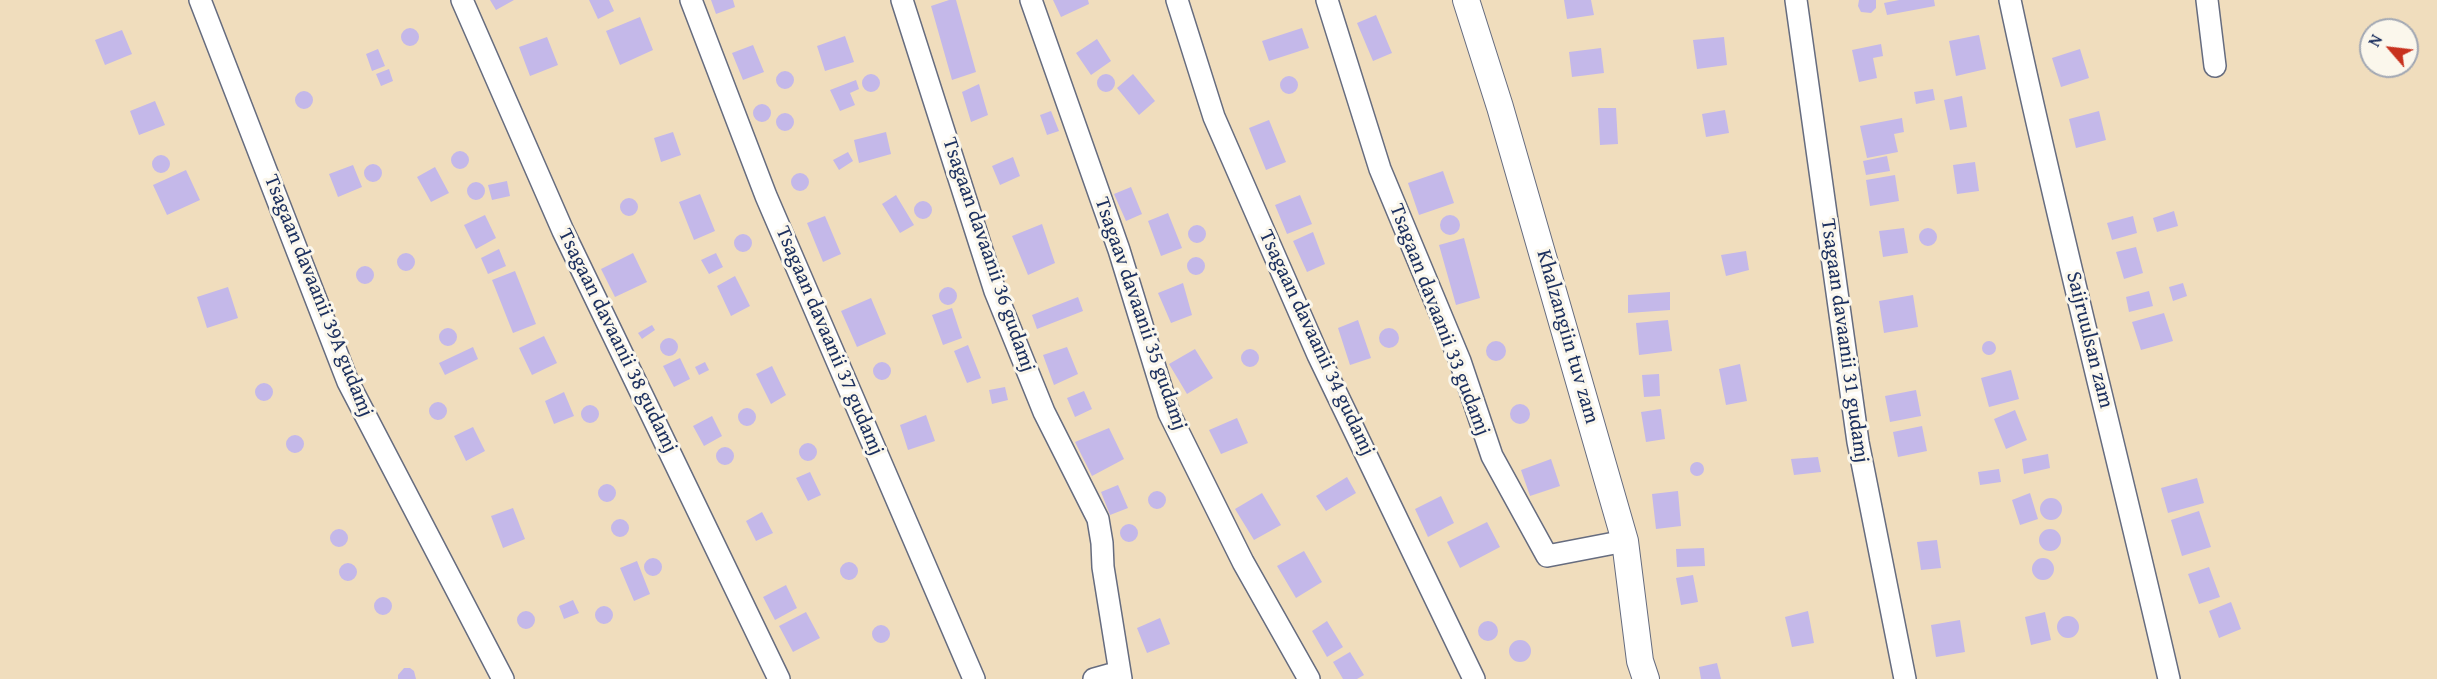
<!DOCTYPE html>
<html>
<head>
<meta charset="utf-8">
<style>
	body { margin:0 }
	#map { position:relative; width:2437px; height:679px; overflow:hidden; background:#f0ddbd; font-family:"Gentium Book Plus",serif }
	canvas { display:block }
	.north { position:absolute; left:2359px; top:18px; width:60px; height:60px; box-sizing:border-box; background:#fbf7ec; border:2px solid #a1a7b3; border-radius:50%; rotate:298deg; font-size:16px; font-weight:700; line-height:24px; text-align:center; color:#1b2f5e }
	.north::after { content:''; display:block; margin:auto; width:21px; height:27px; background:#c8321e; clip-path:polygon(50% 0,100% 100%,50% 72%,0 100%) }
</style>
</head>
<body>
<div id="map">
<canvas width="2437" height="679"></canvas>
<div class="north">N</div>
</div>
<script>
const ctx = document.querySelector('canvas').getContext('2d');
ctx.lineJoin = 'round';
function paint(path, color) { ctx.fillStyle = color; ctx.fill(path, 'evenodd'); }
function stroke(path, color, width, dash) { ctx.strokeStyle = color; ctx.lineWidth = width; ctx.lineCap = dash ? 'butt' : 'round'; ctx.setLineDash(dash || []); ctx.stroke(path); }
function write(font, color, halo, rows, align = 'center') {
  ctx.font = font + ' "Gentium Book Plus",serif'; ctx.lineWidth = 6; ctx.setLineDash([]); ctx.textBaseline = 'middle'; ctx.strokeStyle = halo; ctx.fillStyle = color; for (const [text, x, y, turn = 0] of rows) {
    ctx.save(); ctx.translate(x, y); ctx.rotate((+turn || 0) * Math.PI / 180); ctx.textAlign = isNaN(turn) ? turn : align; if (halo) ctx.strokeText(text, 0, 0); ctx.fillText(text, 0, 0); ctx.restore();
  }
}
paint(new Path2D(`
	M490 0H514L496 10Z
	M589 0H609L614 11 598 19Z
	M711 0H733L735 7 716 14Z
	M949 0H956L976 72 952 80 931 6Z
	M1053 0H1088L1089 4 1061 17Z
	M1564 0H1591L1594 15 1567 19Z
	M1859 0H1876V8L1871 13 1861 12 1858 6Z
	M1899 0H1934L1935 6 1887 15 1884 3Z
	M1376 15 1392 53 1373 61 1357 23Z
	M640 17 653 50 620 65 606 31Z
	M401 37a9 9 0 1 1 18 0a9 9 0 1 1-18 0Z
	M1302 28 1309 48 1269 61 1262 41Z
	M122 30 132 54 105 65 95 40Z
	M1979 35 1986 69 1956 76 1949 41Z
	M845 36 854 62 825 71 817 46Z
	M547 37 558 65 530 76 519 47Z
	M1724 37 1727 65 1697 69 1693 40Z
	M1097 39 1111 61 1091 75 1076 53Z
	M1881 44 1883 56 1873 58 1877 78 1859 82 1852 50Z
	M753 45 764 72 743 80 732 53Z
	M1601 48 1604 73 1572 77 1569 52Z
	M378 49 385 66 372 71 366 54Z
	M2080 49 2089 78 2061 87 2052 58Z
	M389 69 393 81 381 86 376 74Z
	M776 80a9 9 0 1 1 18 0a9 9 0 1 1-18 0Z
	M1097 83a9 9 0 1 1 18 0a9 9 0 1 1-18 0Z
	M862 83a9 9 0 1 1 18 0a9 9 0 1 1-18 0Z
	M1133 74 1155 101 1139 115 1117 88Z
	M1280 85a9 9 0 1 1 18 0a9 9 0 1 1-18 0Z
	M856 80 859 89 850 93 855 105 840 111 830 90Z
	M979 84 988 115 971 122 962 92Z
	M1933 89 1935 100 1916 104 1914 92Z
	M295 100a9 9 0 1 1 18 0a9 9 0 1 1-18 0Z
	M1962 96 1967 127 1950 130 1944 100Z
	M155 101 165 125 139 135 130 111Z
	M753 113a9 9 0 1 1 18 0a9 9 0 1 1-18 0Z
	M1598 108H1616L1618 144 1600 145Z
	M1725 110 1729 133 1706 137 1702 114Z
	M1051 111 1059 131 1047 135 1040 115Z
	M2099 111 2106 140 2076 148 2069 119Z
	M776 122a9 9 0 1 1 18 0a9 9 0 1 1-18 0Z
	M1902 118 1904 132 1894 134 1898 152 1867 158 1860 126Z
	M1269 120 1286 162 1266 170 1249 128Z
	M673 132 681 155 661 162 654 138Z
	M886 132 891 154 859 163 854 140Z
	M451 160a9 9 0 1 1 18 0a9 9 0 1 1-18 0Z
	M848 152 853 161 839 170 833 160Z
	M152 164a9 9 0 1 1 18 0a9 9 0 1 1-18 0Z
	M1887 156 1890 171 1866 175 1863 161Z
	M1013 157 1020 176 1000 185 992 166Z
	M1975 162 1979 191 1957 194 1953 165Z
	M364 173a9 9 0 1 1 18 0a9 9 0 1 1-18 0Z
	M353 165 362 187 338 197 329 174Z
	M435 167 449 193 431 202 417 177Z
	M186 170 200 200 167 215 153 185Z
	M1443 171 1454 203 1419 215 1408 183Z
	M791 182a9 9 0 1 1 18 0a9 9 0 1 1-18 0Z
	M1895 175 1899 201 1870 206 1866 180Z
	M507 181 510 196 492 200 488 185Z
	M467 191a9 9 0 1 1 18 0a9 9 0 1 1-18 0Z
	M1131 187 1142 214 1126 221 1114 194Z
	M700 194 715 231 694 240 679 202Z
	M896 195 914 225 900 233 882 204Z
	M1300 195 1312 224 1287 234 1275 205Z
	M620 207a9 9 0 1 1 18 0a9 9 0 1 1-18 0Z
	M914 210a9 9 0 1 1 18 0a9 9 0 1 1-18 0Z
	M2174 211 2178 226 2157 232 2153 218Z
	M1168 213 1182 248 1161 256 1148 221Z
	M485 215 496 238 476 249 464 225Z
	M1440 225a10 10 0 1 1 20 0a10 10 0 1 1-20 0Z
	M825 216 841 254 823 262 807 223Z
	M2133 216 2137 233 2112 240 2107 223Z
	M1042 224 1055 263 1028 275 1012 236Z
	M1188 234a9 9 0 1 1 18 0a9 9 0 1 1-18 0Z
	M1919 237a9 9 0 1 1 18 0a9 9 0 1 1-18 0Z
	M1904 228 1908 253 1883 257 1879 231Z
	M1313 232 1325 264 1307 272 1293 241Z
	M734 243a9 9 0 1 1 18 0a9 9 0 1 1-18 0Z
	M1464 238 1480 298 1456 305 1439 245Z
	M2136 247 2143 273 2124 279 2116 252Z
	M499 249 506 266 488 274 481 258Z
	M1746 251 1749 270 1726 276 1721 255Z
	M397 262a9 9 0 1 1 18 0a9 9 0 1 1-18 0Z
	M633 253 647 282 615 297 601 269Z
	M716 253 723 267 709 274 701 260Z
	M1187 266a9 9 0 1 1 18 0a9 9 0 1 1-18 0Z
	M356 275a9 9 0 1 1 18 0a9 9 0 1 1-18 0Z
	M515 271 536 324 513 333 492 280Z
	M735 276 750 306 731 316 717 286Z
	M1183 283 1192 315 1171 323 1158 293Z
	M2183 283 2187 296 2173 301 2169 287Z
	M939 296a9 9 0 1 1 18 0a9 9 0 1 1-18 0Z
	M228 287 238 318 207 328 197 297Z
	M2149 291 2153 306 2129 312 2126 297Z
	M1670 292V310L1628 313V295Z
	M1913 295 1918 327 1884 333 1879 301Z
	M1078 297 1083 311 1037 329 1032 315Z
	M871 298 886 334 857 347 841 311Z
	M952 308 962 338 943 345 932 315Z
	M2164 313 2173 341 2141 350 2132 322Z
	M1358 320 1371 358 1350 365 1338 328Z
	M1668 320 1672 351 1639 355 1636 323Z
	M652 325 655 330 642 339 638 333Z
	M1379 338a10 10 0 1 1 20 0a10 10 0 1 1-20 0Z
	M439 337a9 9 0 1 1 18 0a9 9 0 1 1-18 0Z
	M544 336 557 363 532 375 519 348Z
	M660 347a9 9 0 1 1 18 0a9 9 0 1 1-18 0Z
	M1982 348a7 7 0 1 1 14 0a7 7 0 1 1-14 0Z
	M1486 351a10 10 0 1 1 20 0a10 10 0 1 1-20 0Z
	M968 345 981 378 967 383 954 351Z
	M473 347 478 359 445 375 439 363Z
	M1067 347 1078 374 1054 385 1043 355Z
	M1195 349 1213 378 1187 394 1169 364Z
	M1241 358a9 9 0 1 1 18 0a9 9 0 1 1-18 0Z
	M680 358 690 379 674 387 663 366Z
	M873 371a9 9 0 1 1 18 0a9 9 0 1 1-18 0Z
	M705 362 709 370 699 375 695 367Z
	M1740 364 1747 401 1726 405 1719 369Z
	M772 366 786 395 771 404 756 374Z
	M2011 370 2019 399 1989 407 1981 378Z
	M1659 374 1660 396 1644 397 1642 375Z
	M255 392a9 9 0 1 1 18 0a9 9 0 1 1-18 0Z
	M1005 387 1008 400 992 404 989 390Z
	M1916 390 1921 416 1890 422 1885 396Z
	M1084 391 1092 409 1075 417 1067 398Z
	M564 392 574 416 554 424 545 401Z
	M429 411a9 9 0 1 1 18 0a9 9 0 1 1-18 0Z
	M1510 414a10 10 0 1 1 20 0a10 10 0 1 1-20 0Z
	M581 414a9 9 0 1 1 18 0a9 9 0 1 1-18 0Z
	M738 417a9 9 0 1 1 18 0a9 9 0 1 1-18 0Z
	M1661 409 1665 439 1646 442 1641 412Z
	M2015 410 2027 440 2006 449 1994 419Z
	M926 415 935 441 908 450 900 425Z
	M712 416 722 436 704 446 693 426Z
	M1237 418 1248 443 1221 454 1209 430Z
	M1922 426 1927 451 1898 457 1893 432Z
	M473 427 485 451 466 461 454 436Z
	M1109 428 1124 459 1092 476 1075 442Z
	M286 444a9 9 0 1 1 18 0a9 9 0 1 1-18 0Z
	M799 452a9 9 0 1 1 18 0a9 9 0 1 1-18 0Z
	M716 456a9 9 0 1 1 18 0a9 9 0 1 1-18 0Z
	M2048 454 2050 468 2024 474 2022 459Z
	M1818 457 1821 472 1794 475 1791 459Z
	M1551 459 1560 486 1530 496 1521 470Z
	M1690 469a7 7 0 1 1 14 0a7 7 0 1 1-14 0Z
	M1999 469 2001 482 1980 485 1978 472Z
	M810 472 821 495 808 501 796 478Z
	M1347 477 1356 493 1326 511 1316 496Z
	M2197 478 2204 503 2168 513 2161 488Z
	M598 493a9 9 0 1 1 18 0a9 9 0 1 1-18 0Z
	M1118 485 1128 508 1110 515 1101 492Z
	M1678 491 1681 526 1656 529 1652 494Z
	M1148 500a9 9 0 1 1 18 0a9 9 0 1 1-18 0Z
	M1262 493 1281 525 1254 540 1235 509Z
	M2030 493 2038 519 2020 525 2012 500Z
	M1441 496 1454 523 1428 537 1415 509Z
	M2040 509a11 11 0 1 1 22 0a11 11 0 1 1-22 0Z
	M513 508 525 539 503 548 491 516Z
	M2199 511 2211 547 2182 556 2171 520Z
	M762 512 773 533 756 541 746 521Z
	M611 528a9 9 0 1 1 18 0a9 9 0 1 1-18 0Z
	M1487 522 1500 547 1460 568 1447 542Z
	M1120 533a9 9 0 1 1 18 0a9 9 0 1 1-18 0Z
	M330 538a9 9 0 1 1 18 0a9 9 0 1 1-18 0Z
	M2039 540a11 11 0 1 1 22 0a11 11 0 1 1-22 0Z
	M1937 540 1941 568 1921 570 1917 542Z
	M1704 548 1705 566 1677 567 1676 549Z
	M1304 551 1322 582 1296 598 1277 566Z
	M644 567a9 9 0 1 1 18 0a9 9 0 1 1-18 0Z
	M2032 569a11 11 0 1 1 22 0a11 11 0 1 1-22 0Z
	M637 561 650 594 634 601 620 568Z
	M840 571a9 9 0 1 1 18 0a9 9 0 1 1-18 0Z
	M339 572a9 9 0 1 1 18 0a9 9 0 1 1-18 0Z
	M2209 567 2220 597 2199 604 2188 574Z
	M1693 575 1698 602 1681 605 1676 578Z
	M786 585 797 608 775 620 763 597Z
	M374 606a9 9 0 1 1 18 0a9 9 0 1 1-18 0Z
	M573 600 579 613 564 619 559 606Z
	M2231 602 2241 629 2219 638 2209 611Z
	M595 615a9 9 0 1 1 18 0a9 9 0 1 1-18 0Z
	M517 620a9 9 0 1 1 18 0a9 9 0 1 1-18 0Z
	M1808 611 1814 643 1792 647 1785 617Z
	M806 612 820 638 793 652 779 626Z
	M2045 612 2051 640 2031 645 2025 617Z
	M2057 627a11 11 0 1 1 22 0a11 11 0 1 1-22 0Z
	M1160 618 1170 644 1147 653 1137 628Z
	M1960 620 1965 652 1936 657 1931 625Z
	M1327 621 1343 647 1327 657 1312 631Z
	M1478 631a10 10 0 1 1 20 0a10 10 0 1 1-20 0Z
	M872 634a9 9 0 1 1 18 0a9 9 0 1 1-18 0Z
	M1509 651a11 11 0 1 1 22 0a11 11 0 1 1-22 0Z
	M1350 652 1364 675 1357 679H1343L1333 662Z
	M1717 663 1721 679H1701L1699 667Z
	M404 668H410L414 671 416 679H398V675Z`), '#c4b8e9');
const minor = new Path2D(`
	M200 0 348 382 503 679
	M462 0 563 231 779 679
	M691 0 766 196 974 679
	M902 0 995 291 1044 412 1098 519 1102 543 1103 567 1121 679
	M1031 0 1119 250 1169 413 1243 562 1309 679
	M1177 0 1214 117 1318 355 1474 679
	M1327 0 1380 169 1460 361 1492 456 1547 556 1625 541
	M1796 0 1858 442 1905 679
	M2010 0C2058 227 2117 452 2169 679
	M2207 0 2215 66
	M1094 679 1119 672`);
const tertiary = new Path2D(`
	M1466 0 1500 107 1625 541 1640 661 1646 679`);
stroke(minor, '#666c7f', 24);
stroke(tertiary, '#666c7f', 28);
stroke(minor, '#fff', 21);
stroke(tertiary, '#fff', 26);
write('21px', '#1b2f5e', '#fbf7ec', [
	["Tsagaan davaanii 36 gudamj",988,255,71],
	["Tsagaan davaanii 39A gudamj",318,296,68],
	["Tsagaav davaanii 35 gudamj",1140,314,71],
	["Tsagaan davaanii 33 gudamj",1439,320,69],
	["Khalzangiin tuv zam",1567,337,74],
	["Saijruulsan zam",2089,340,76],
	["Tsagaan davaanii 38 gudamj",617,341,64],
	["Tsagaan davaanii 37 gudamj",829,341,67],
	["Tsagaan davaanii 31 gudamj",1844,341,82],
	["Tsagaan davaanii 34 gudamj",1316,343,65]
]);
</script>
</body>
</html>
